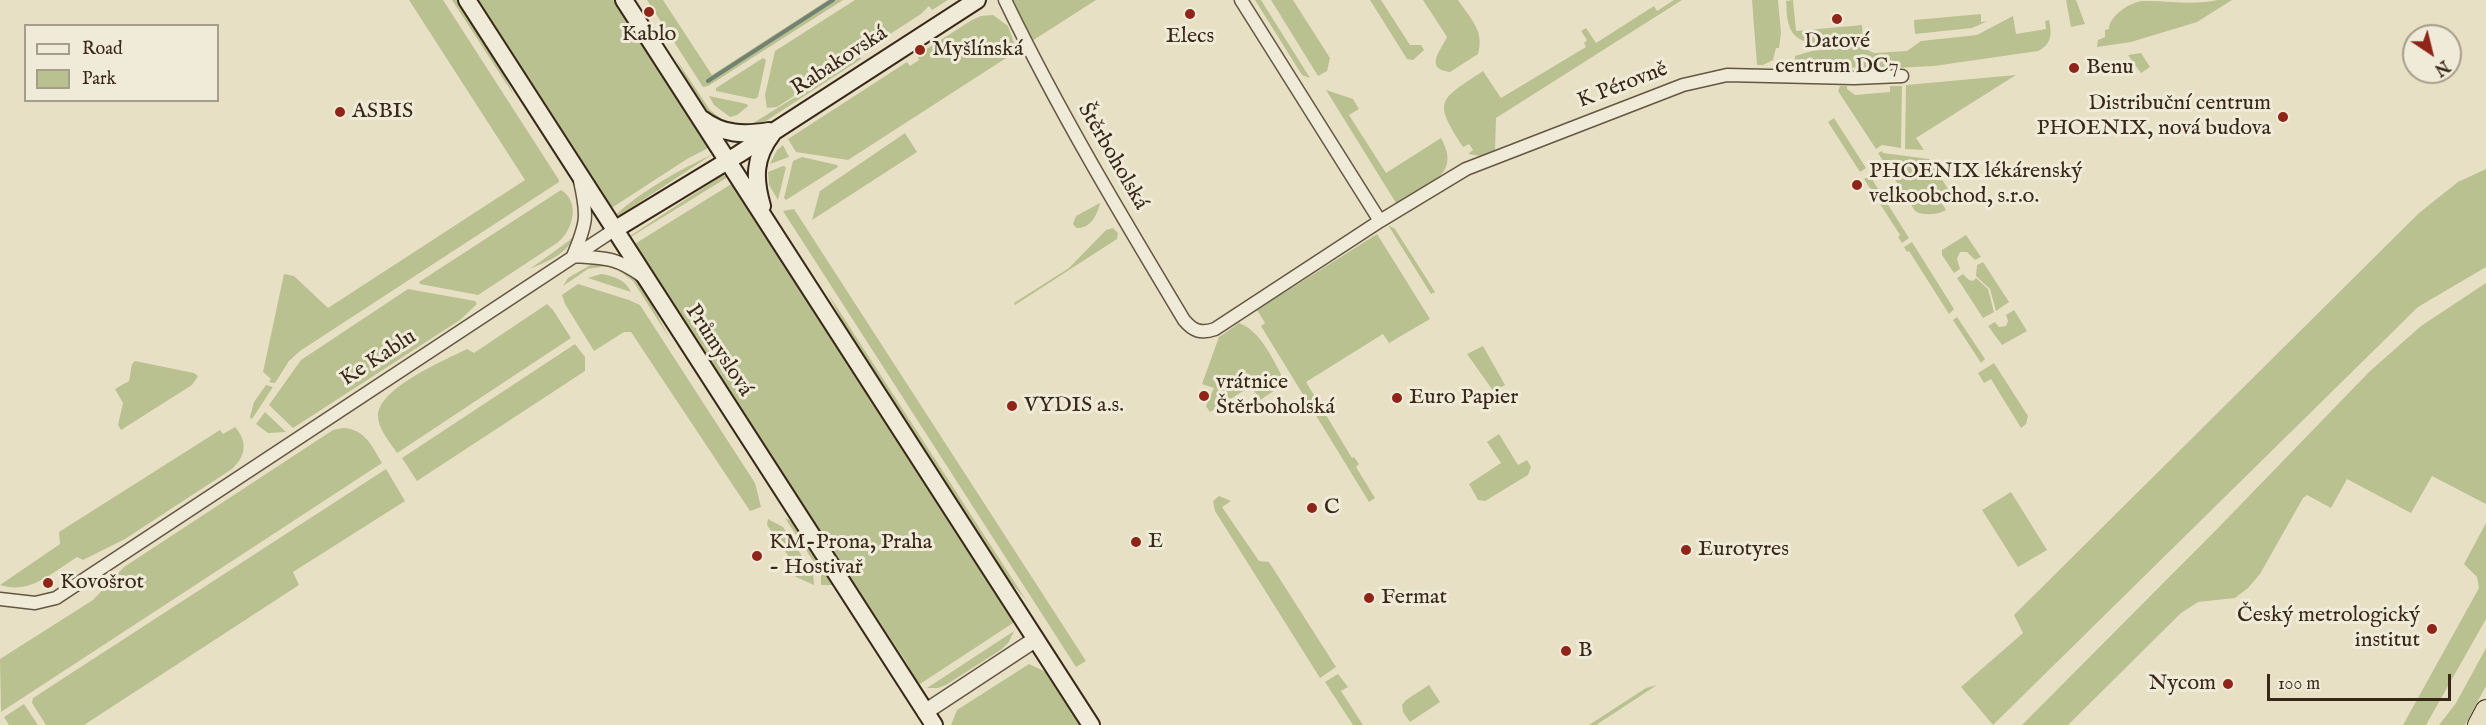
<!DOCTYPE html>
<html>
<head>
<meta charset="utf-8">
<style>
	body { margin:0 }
	#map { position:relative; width:2486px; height:725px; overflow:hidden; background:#e8e0c5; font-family:"IM FELL English",serif }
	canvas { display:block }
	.legend { position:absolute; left:24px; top:24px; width:195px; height:78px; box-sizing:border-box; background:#f0ebd9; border:2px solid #a79d8b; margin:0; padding:8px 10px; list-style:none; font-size:18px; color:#392817 }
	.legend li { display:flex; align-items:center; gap:12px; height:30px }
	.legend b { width:30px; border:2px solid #a79d8b }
	.north { position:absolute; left:2402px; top:24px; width:60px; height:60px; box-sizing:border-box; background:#f0ebd9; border:2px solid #a79d8b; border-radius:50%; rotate:145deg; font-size:16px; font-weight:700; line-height:24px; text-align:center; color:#392817 }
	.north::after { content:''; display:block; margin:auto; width:21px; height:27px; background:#8f2418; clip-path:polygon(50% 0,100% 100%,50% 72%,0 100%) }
	.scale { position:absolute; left:2267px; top:674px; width:184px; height:27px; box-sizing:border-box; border:3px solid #392817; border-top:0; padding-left:8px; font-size:18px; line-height:21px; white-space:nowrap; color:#392817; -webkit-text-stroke:4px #f0ebd9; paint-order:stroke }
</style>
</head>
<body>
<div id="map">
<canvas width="2486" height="725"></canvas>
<ul class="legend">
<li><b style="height:8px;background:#f0ebd9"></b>Road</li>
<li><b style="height:16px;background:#bac191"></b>Park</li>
</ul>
<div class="north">N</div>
<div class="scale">100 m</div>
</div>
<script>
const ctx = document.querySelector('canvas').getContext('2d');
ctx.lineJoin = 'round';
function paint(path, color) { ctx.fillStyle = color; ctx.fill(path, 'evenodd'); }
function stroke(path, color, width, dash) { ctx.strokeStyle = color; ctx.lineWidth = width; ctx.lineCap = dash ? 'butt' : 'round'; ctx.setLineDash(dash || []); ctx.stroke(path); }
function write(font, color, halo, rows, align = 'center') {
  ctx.font = font + ' "IM FELL English",serif'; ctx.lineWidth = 6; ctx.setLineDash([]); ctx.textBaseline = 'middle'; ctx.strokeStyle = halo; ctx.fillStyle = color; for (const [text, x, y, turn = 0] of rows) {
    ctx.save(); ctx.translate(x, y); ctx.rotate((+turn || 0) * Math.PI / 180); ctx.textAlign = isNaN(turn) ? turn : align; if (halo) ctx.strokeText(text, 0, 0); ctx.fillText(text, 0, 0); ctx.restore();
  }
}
paint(new Path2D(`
	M409 0H443L559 180V182L300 351 289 361 275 383 269 382 271 379 263 372 284 274 294 276 328 308 525 180Z
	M452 0H458L492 52 515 97Z
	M477 0H614L710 147 687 159 610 209Z
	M647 0H663L712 75 828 0H843L708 86 703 87Z
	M855 0H948L932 10 929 6 921 14 777 107 767 108 765 95 775 51Z
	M1013 0H1096L1032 41Z
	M1255 0H1261L1310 78 1302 75Z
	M1271 0H1293L1330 58 1327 71 1318 76Z
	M1370 0H1381L1410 45H1421L1424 50 1413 60 1407 59Z
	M1423 0H1458C1470 18 1485 31 1478 54L1450 72C1424 69 1440 51 1447 37Z
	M1674 0H1682L1496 118 1495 152 1481 156 1468 154 1473 150 1469 144 1463 147C1433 100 1438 101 1483 71L1501 98 1586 47 1584 43 1587 40 1581 31 1586 28 1596 43 1654 6 1657 11Z
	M1752 0H1778L1781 33 1779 48H1776L1773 60 1763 65H1757Z
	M1793 0 1796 31 1862 25 1863 39C1841 41 1797 54 1789 25 1786 17 1787 8 1786 1Z
	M2066 0H2076L2085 24 2071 27Z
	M2218 0H2232L2197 22 2131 42 2097 47 2098 40 2105 37V30L2109 29C2109 16 2130 2 2143 1 2167 0 2193 6 2218 0Z
	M1981 14V22L1988 21 1972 28 1915 34 1914 20Z
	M993 15 1008 26 1017 51 848 160 796 152 788 139 907 62 910 66 919 60 917 55 972 20 981 16Z
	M2013 16 2016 34 2046 29 2045 21 2049 20C2052 34 2052 44 2038 51L1934 66 1875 69 1795 64V56L1812 51 1859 46 1874 53 1907 51 1921 41 1977 35Z
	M2141 53 2150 67 2141 73 2128 55Z
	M863 55 861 59 766 121 750 125Z
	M763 58 766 60 758 97 754 99 716 91V88Z
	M676 59 710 110 728 124V127L706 113 692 91Z
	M2016 75 1916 138 1924 150 1905 149 1906 85Z
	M1840 86H1847V89L1855 95 1890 92V86H1902L1901 148 1882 145 1876 149 1838 91Z
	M1326 90 1353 99 1359 109 1349 115 1386 173 1441 138C1456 165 1444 176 1420 190 1413 195 1404 201 1396 203Z
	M709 96 747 104 748 106 737 115 730 117 714 105Z
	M1834 118 1866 168 1860 172 1828 122Z
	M905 133 917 152 812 220 820 191Z
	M783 145 789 157 770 164 777 150Z
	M1882 151 1883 153 1929 159 1950 192 1939 199 1946 210C1938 215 1922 216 1915 211L1878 153Z
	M713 154 620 215 614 216C643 190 679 170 713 154Z
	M802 157 837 165 838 167 786 200 784 198 793 161Z
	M783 166 786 167 778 200 769 185 768 172Z
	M2486 169V267L2418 307 1993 725 1961 687 2023 633 2014 615 2419 213 2458 182Z
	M723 175 728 177 629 238 630 236Z
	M1870 176 1909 238 1902 243 1898 237 1900 235 1864 179Z
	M733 183 1013 620V623L920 684 912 677 908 665 633 245Z
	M561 190C581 202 573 231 557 243L478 295 420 284 419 282Z
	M1100 203C1097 216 1090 229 1076 228L1073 224 1076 216Z
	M794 209 1086 661 1076 667 783 211Z
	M1388 225 1395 229 1435 292 1431 294Z
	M1113 228 1118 233 1117 239 1015 305 1014 303 1069 268 1106 230Z
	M577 232C568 254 550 260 530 269L570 240Z
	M1377 234 1430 319 1389 343 1383 334 1306 382 1352 458 1354 457 1359 464 1356 467 1375 498 1369 502 1261 326 1265 323 1257 310Z
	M1966 235 1981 257 1975 260 1967 252H1960L1957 259 1960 269 1954 273 1942 255V250Z
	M1912 242 1954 309 1949 314 1909 251 1907 252 1904 247Z
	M1983 262 2009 302 1996 311 1990 289 1976 276 1977 265Z
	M592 264H607L606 266 588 269 563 286 568 278Z
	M614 267 630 271 641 284 670 339 633 281Z
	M601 274C614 276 626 280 631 292L588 278Z
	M1963 274 1969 280 1973 281 1976 278 1988 289 1994 312 1983 318 1957 278Z
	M2486 283V504L2432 476 2411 513 2347 479 2331 508 2307 495 2303 498 2260 574 2248 588 2235 598 2198 602 2181 613 2068 725H2022L2219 527 2369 372 2421 326Z
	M578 284 629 300 640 305 755 483 761 507 750 511 631 332H624L594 351 565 304 562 295Z
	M408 289 475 301 477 304 460 320 293 428 269 405 301 360Z
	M827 292 1026 600 999 569 849 334Z
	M547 304 553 310 571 338 397 453C390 442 378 429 378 416 378 388 445 360 467 349L474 353Z
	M2014 310 2027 331 2002 345 1988 326 1995 322 1999 327 2006 326 2008 321 2006 315Z
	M1957 317 1985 359 1981 363 1953 320Z
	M1239 323C1262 331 1274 363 1286 383L1260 400 1251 386 1210 412 1206 406 1214 388 1202 384 1219 337Z
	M575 344 585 357V371L417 481 402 458Z
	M1483 346 1505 385 1494 392 1467 354Z
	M135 361 194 373 198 376 192 385 121 430 118 425 123 403 115 389 129 381 132 364Z
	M1994 363 2028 416 2026 424 2021 428 1991 379 1984 383 1978 373Z
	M266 385 273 387 252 419 250 417 254 402Z
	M265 412 286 432 268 433 256 424Z
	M235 427C248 442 246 456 232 469L125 539 83 560 77 557C53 572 30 595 0 585L60 544 59 532 220 430 223 434Z
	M343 428C365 429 372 446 382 463L1 712 0 659 93 600 124 567 333 430Z
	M1499 434 1518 465 1527 460 1531 467 1528 475 1485 501 1478 500 1469 484 1501 463 1487 442Z
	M386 469 405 501 293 572 299 585 84 725H46L32 703 33 698Z
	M2011 492 2047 550 2018 567 1982 510Z
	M1219 496 1231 501 1222 507 1259 561 1269 562 1336 667 1320 678 1215 511 1213 501Z
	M785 518 794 522 835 585H821V573Z
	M768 519 783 527 813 573 814 585 796 577 788 569 796 567 767 525Z
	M2486 523V619L2426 725H2403L2479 588 2477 577 2464 564Z
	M1014 631 1009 642 1002 649 946 685 938 688H927Z
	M2486 648V686L2465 725H2439L2456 703Z
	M1029 664 1046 672 1081 725H951L957 710Z
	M1338 674 1348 687 1341 691 1363 725H1353L1325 682Z
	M1429 685 1440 702 1410 722 1403 712 1402 705 1406 700Z
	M1657 685 1596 725H1589L1646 688Z
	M24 704 38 725H9L4 717Z`), '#bac191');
stroke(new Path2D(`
	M708 81 833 0`), '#728272', 4);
const minor = new Path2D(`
	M1005 0C1058 110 1121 215 1184 320 1193 331 1201 334 1215 329L1380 221 1466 169 1683 85 1727 75 1854 78 1902 76
	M1241 0 1380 221
	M573 256C587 223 588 216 580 181
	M573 256C604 258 616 257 642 276
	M0 599 35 603 56 598 614 230`);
const tertiary = new Path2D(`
	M925 712 1036 639`);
const secondary = new Path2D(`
	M467 0 934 725
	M624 0 1091 725
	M702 119C723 135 744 135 769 131
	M762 206C754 179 754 157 772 134
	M614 230 739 154 977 0`);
const trunk = new Path2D(`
	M2478 725 2486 710`);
stroke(minor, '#655642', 15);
stroke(tertiary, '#655642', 18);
stroke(secondary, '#392817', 20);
stroke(trunk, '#392817', 22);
stroke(minor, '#f0ebd9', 12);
stroke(tertiary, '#f0ebd9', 15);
stroke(secondary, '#f0ebd9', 16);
stroke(trunk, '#e8e0c5', 20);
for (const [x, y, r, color] of [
	[649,12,6,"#8f2418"],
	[1190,14,6,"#8f2418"],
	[1837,19,6,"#8f2418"],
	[920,50,6,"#8f2418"],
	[2074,68,6,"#8f2418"],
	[340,112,6,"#8f2418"],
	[2283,117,6,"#8f2418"],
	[1857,185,6,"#8f2418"],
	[1204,396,6,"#8f2418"],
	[1397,398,6,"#8f2418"],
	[1012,406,6,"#8f2418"],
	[1312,508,6,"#8f2418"],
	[1136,542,6,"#8f2418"],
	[1686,550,6,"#8f2418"],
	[757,556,6,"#8f2418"],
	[48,583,6,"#8f2418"],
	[1369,598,6,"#8f2418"],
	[2432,629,6,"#8f2418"],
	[1566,651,6,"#8f2418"],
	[2228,684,6,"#8f2418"]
]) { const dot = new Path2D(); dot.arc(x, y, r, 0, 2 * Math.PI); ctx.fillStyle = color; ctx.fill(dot); stroke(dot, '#f0ebd9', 2); }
write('22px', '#392817', '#f0ebd9', [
	["Kablo",649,35,"center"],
	["Elecs",1190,37,"center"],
	["Datové",1837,42,"center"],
	["centrum DC7",1837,67,"center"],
	["Myšlínská",932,50],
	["Benu",2086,68],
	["Distribuční centrum",2271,104,"right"],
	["PHOENIX, nová budova",2271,129,"right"],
	["ASBIS",352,112],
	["PHOENIX lékárenský",1869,172],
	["velkoobchod, s.r.o.",1869,197],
	["vrátnice",1216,383],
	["Štěrboholská",1216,408],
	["Euro Papier",1409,398],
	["VYDIS a.s.",1024,406],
	["C",1324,508],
	["E",1148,542],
	["KM-Prona, Praha",769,543],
	["- Hostivař",769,568],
	["Eurotyres",1698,550],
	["Kovošrot",60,583],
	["Fermat",1381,598],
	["Český metrologický",2420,616,"right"],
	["institut",2420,641,"right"],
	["B",1578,651],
	["Nycom",2216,684,"right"]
], 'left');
write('22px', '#392817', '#f0ebd9', [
	["Rabakovská",840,62,-33],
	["K Pérovně",1623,86,-21],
	["Štěrboholská",1112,157,60],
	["Průmyslová",718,351,57],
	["Ke Kablu",379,359,-33]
]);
</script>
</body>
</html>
